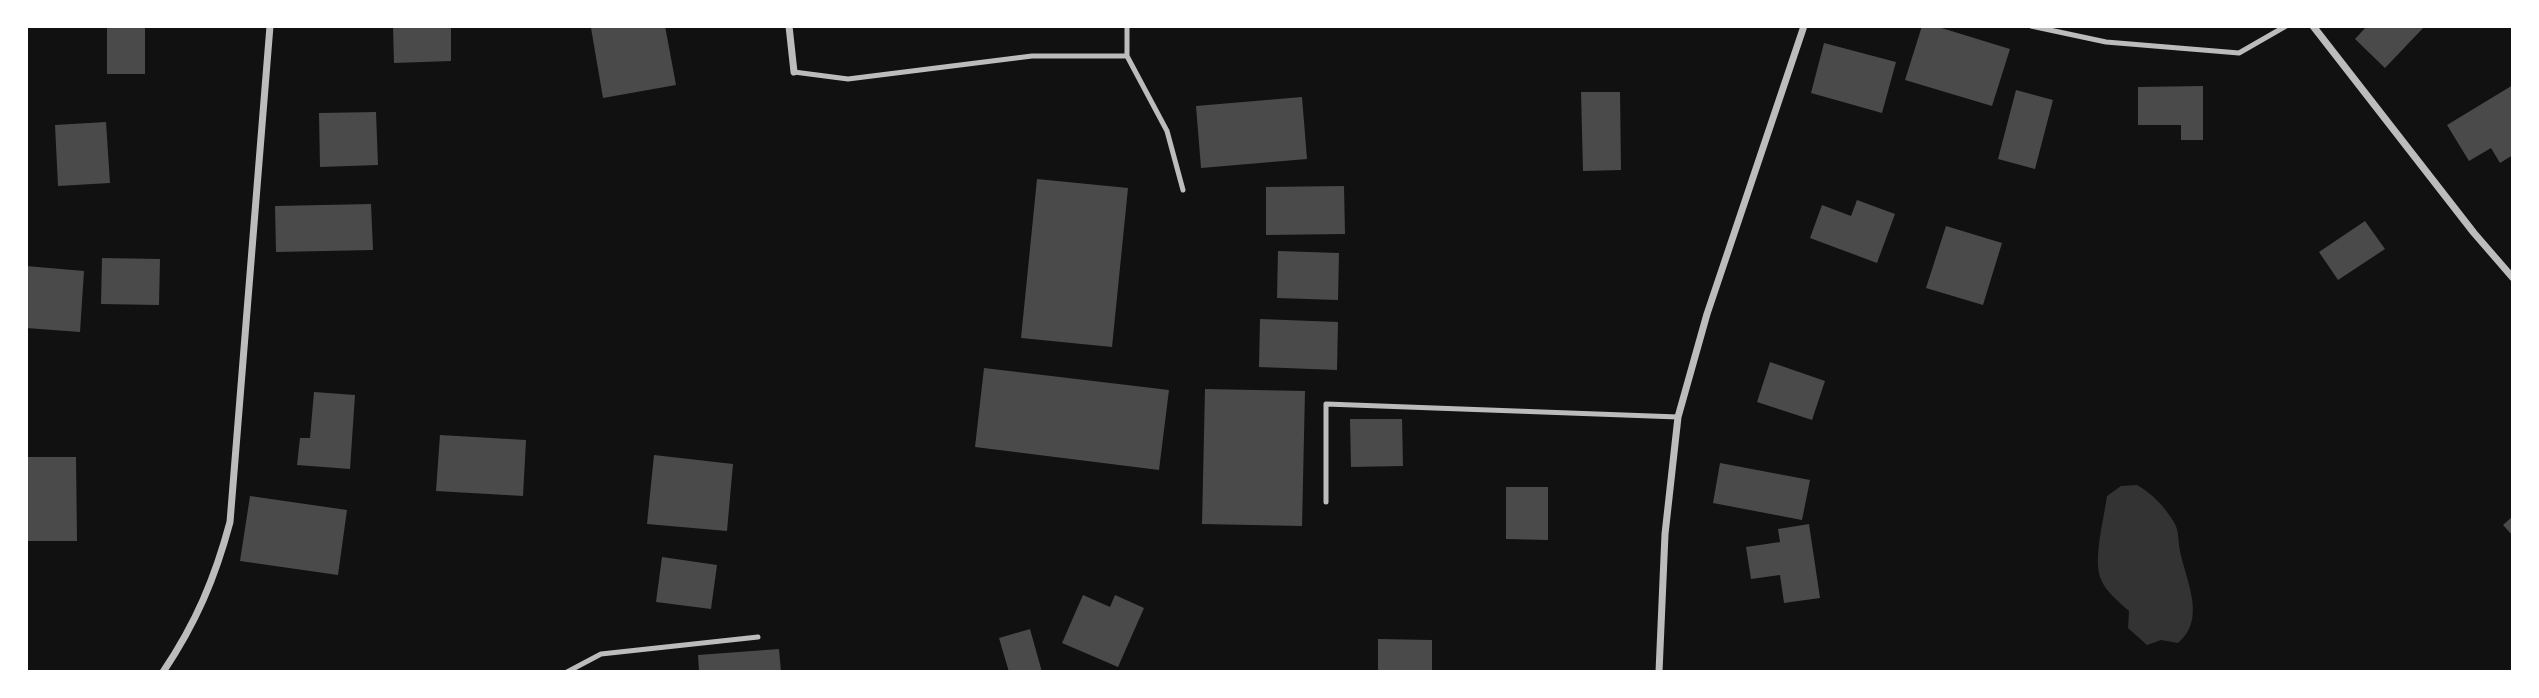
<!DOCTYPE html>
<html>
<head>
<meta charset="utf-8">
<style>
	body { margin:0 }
	#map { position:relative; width:2539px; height:698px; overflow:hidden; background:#111; font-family:"Alegreya Sans",sans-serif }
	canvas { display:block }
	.frame { position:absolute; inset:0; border:28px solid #fff; pointer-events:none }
</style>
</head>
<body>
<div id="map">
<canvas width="2539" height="698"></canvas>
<div class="frame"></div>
</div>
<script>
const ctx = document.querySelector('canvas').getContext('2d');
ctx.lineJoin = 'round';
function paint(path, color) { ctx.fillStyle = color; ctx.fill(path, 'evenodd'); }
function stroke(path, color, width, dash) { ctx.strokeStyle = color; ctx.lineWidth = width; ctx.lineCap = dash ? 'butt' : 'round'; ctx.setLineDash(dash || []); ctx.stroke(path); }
paint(new Path2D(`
	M2137 485C2154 495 2165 507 2175 524 2179 532 2178 542 2180 551 2186 581 2207 619 2178 643L2161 640 2147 645 2128 628 2129 611C2118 601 2102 589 2099 573 2095 551 2104 518 2107 496L2121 486Z`), '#333');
paint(new Path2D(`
	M107 26H145V74H107Z
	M393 26H451V61L394 63Z
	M598 26H665L676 85 603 98 591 28Z
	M1922 26H1935L2010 49 1992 106 1905 80Z
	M2367 26H2425L2385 68 2355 39Z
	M1824 43 1896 62 1882 113 1811 93Z
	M2513 85V155L2500 163 2491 148 2469 161 2447 125Z
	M2203 86V140H2181V125H2138V87Z
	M2016 90 2053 100 2035 169 1998 159Z
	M1581 92H1620L1621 170 1583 171Z
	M1302 97 1307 159 1201 168 1196 106Z
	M376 112 378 165 320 167 319 113Z
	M106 122 110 183 58 186 55 125Z
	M1037 179 1128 188 1112 347 1021 338Z
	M1344 186 1345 234 1266 235V187Z
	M1857 200 1895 214 1877 263 1810 238 1822 205 1851 216Z
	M371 204 373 250 276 252 275 206Z
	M2365 221 2385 249 2338 280 2319 252Z
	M1946 226 2002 243 1983 305 1926 288Z
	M1278 251 1339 253 1338 300 1277 298Z
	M102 258 160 259 159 305 101 304Z
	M26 266 84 271 80 332 26 328Z
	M1260 319 1338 322 1337 370 1259 367Z
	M1770 362 1825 381 1812 420 1757 402Z
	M984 368 1169 390 1159 470 975 447Z
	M1205 389 1305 391 1302 526 1202 524Z
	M314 392 355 395 350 469 297 465 300 438H310Z
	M1350 419H1402L1403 466 1351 467Z
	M440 435 526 440 523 496 436 491Z
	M654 455 733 464 727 531 647 524Z
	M26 457H76L77 541H26Z
	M1720 463 1810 480 1802 520 1713 503Z
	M1506 487H1548V540L1506 539Z
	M250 496 347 510 338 575 240 561Z
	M2513 516V536L2503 525Z
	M1809 524 1820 598 1784 603 1780 575 1751 579 1746 547 1780 542 1778 529Z
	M662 557 717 565 711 609 656 602Z
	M1083 595 1110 607 1115 595 1144 608 1118 667 1062 643Z
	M1030 629 1042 672H1009L999 638Z
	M1378 639 1432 640V672H1378Z
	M779 649 781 672H699L698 655Z`), '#4a4a4a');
stroke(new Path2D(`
	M1127 26V56L1167 131 1183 190
	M2031 26 2106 42 2239 53 2286 26
	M794 72 848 79 1032 56H1127
	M1326 502V404L1678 417
	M567 672 601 654 758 637`), '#bcbcbc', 5);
stroke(new Path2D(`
	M789 26 794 72
	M2313 26 2474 233 2513 278
	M163 672C196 623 215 578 230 522L270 26
	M1659 672 1665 534 1678 417 1707 314 1804 26`), '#bcbcbc', 7);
</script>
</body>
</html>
